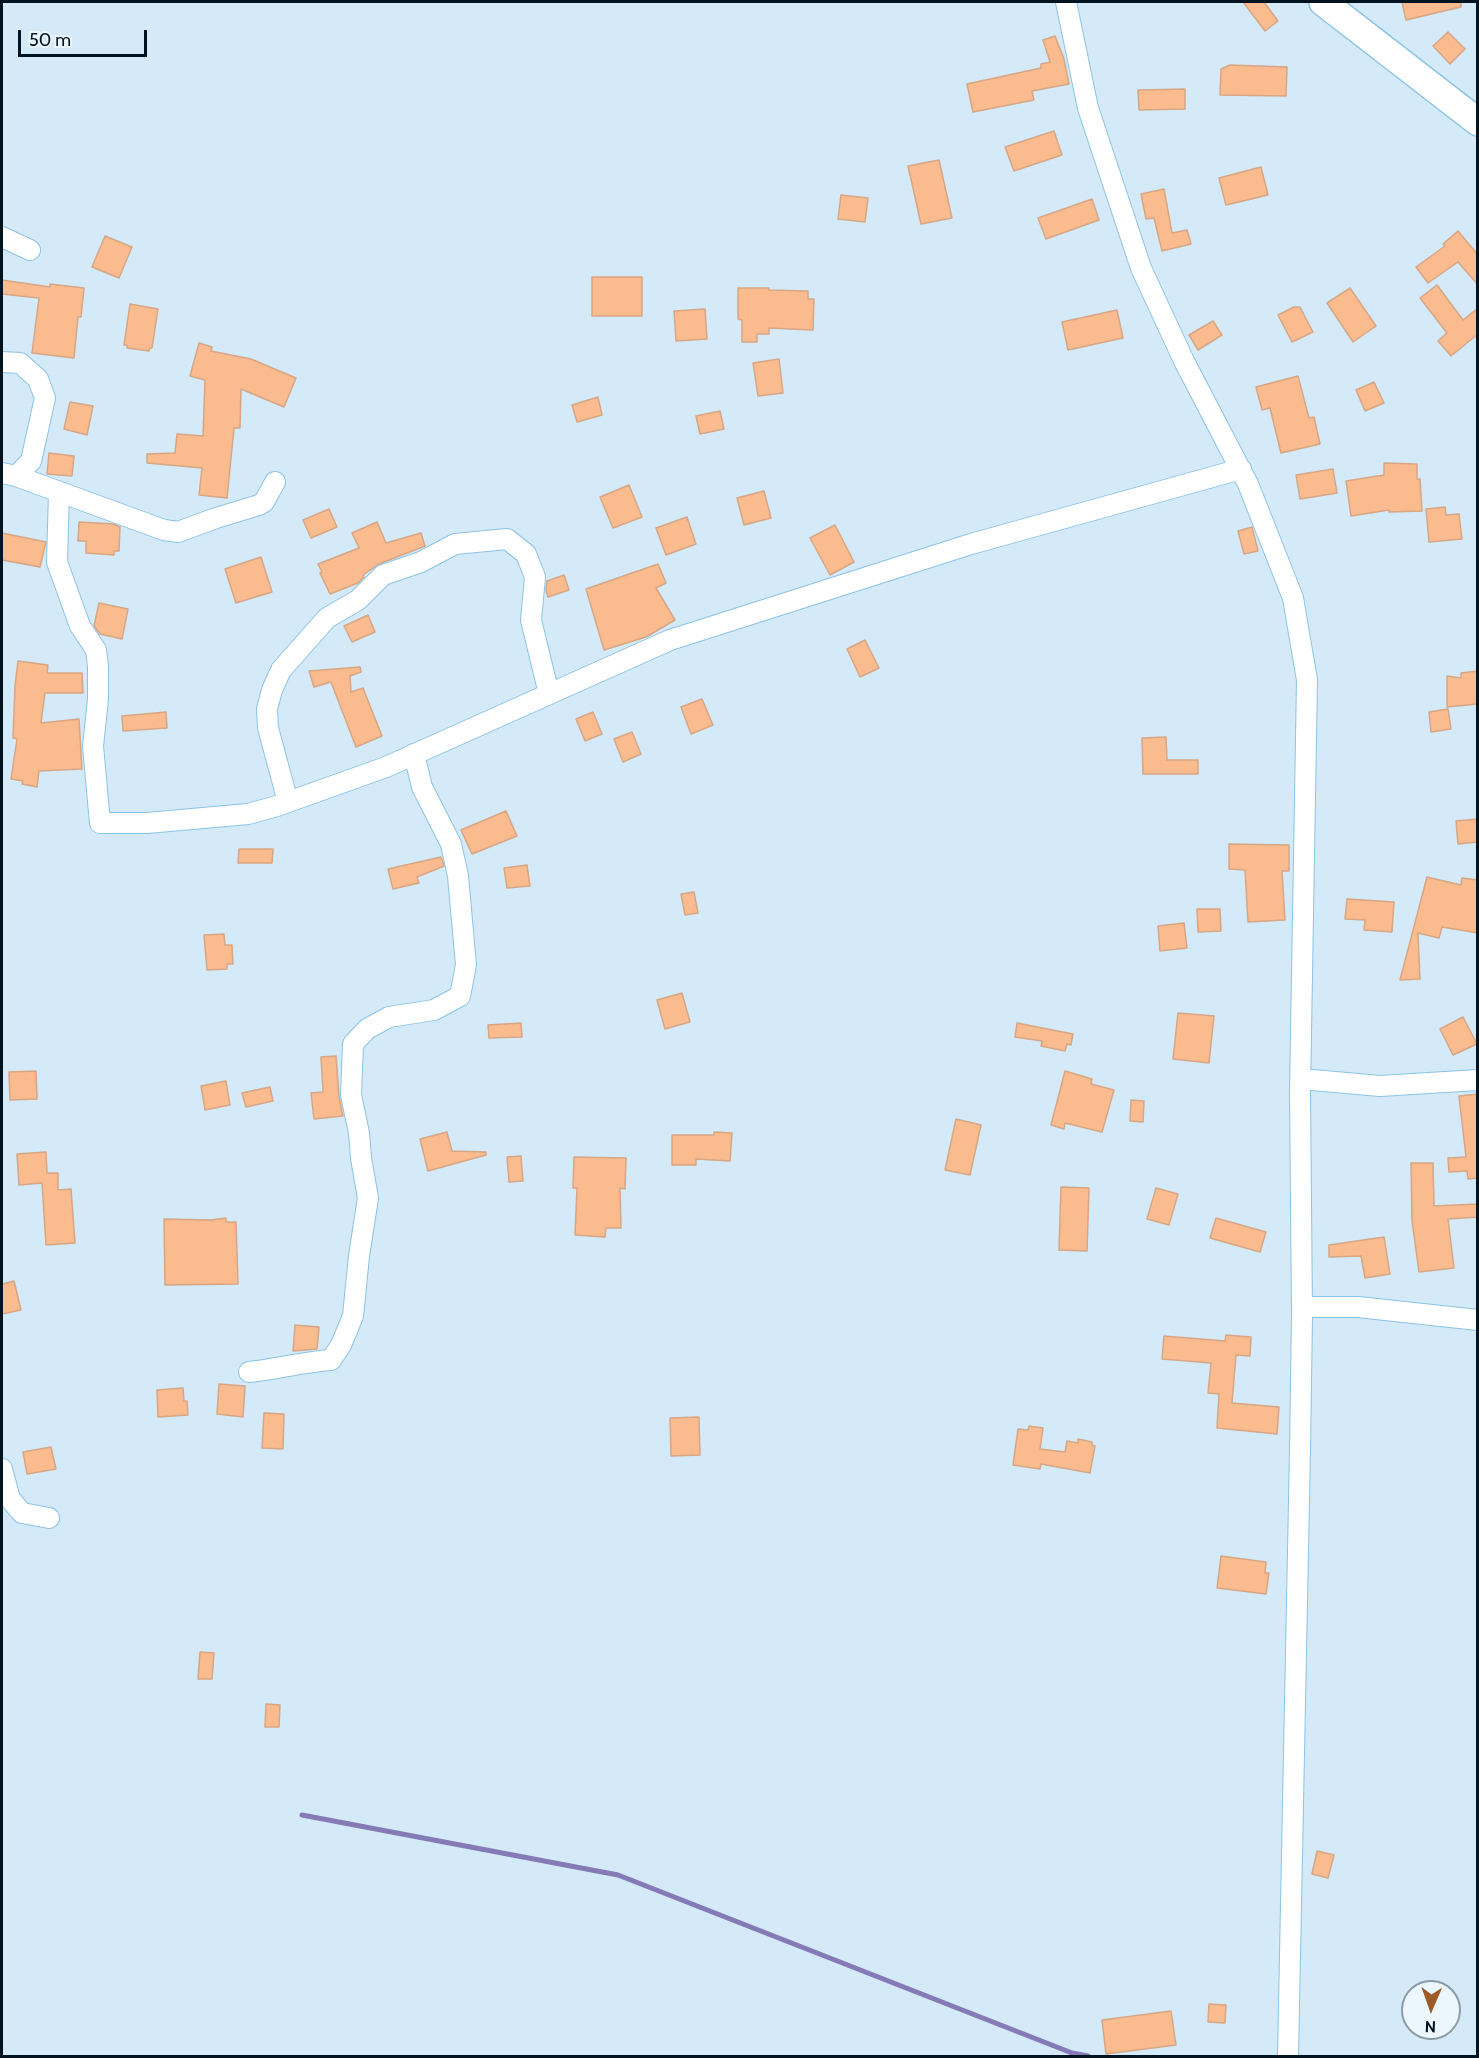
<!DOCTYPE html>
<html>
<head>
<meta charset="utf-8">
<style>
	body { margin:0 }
	#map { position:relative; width:1479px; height:2058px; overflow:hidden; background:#d4eaf8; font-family:Cabin,sans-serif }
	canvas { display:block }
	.frame { position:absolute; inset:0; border:3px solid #00131f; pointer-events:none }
	.north { position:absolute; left:1401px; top:1980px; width:60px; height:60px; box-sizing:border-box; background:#ebf6fd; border:2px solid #8d9ba4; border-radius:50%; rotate:182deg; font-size:16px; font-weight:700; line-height:24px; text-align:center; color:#00131f }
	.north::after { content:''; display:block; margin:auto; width:21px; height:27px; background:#9c5b27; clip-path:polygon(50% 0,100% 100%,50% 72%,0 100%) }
	.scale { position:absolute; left:18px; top:30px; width:129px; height:27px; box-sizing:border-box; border:3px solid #00131f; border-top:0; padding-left:8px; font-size:18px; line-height:21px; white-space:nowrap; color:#00131f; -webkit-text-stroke:4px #ebf6fd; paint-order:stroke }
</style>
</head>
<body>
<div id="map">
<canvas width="1479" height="2058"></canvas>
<div class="frame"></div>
<div class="north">N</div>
<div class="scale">50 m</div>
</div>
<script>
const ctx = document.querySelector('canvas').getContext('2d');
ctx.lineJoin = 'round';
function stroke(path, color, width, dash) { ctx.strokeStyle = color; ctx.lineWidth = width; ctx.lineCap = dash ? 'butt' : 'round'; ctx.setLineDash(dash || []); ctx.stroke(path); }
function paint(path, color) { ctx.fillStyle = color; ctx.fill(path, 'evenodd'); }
stroke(new Path2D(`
	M302 1815 618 1875 1072 2053 1088 2056`), '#837ab6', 5);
const building = new Path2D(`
	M1243 2H1264L1278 21 1265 31Z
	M1402 2H1461V7L1406 20Z
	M1448 32 1465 49 1450 64 1433 46Z
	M1055 36 1064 59 1069 84 1032 91 1034 100 973 112 967 84 1041 68V64L1050 62 1043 40Z
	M1230 65 1287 67 1286 96 1220 95 1221 69Z
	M1185 89V109L1139 110 1138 90Z
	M1054 131 1062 155 1014 171 1005 147Z
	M939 160 952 218 921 224 908 166Z
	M1261 167 1268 195 1226 205 1219 178Z
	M1164 189 1172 233 1187 230 1191 244 1162 251 1154 218 1146 219 1141 194Z
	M841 195 868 198 865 222 838 219Z
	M1092 199 1099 220 1046 239 1038 218Z
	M1458 231 1478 255V285L1458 262 1428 283 1416 267 1445 246 1443 244Z
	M105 236 132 247 119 278 92 267Z
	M592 277H642V316H592Z
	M2 280 50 287V284L84 288 81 317H78L74 358 32 353 39 298 2 294Z
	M1437 285 1463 320 1478 308V334L1451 356 1438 341 1447 333 1420 298Z
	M738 288H769V290L808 291V299H814L813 330 769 328V334H757V342H742V320L738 319Z
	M1350 288 1376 326 1353 342 1327 303Z
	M130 304 158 309 152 348H150L149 351 127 348V345H124Z
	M1294 307H1300L1313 332 1292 342 1278 315Z
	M705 309 707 339 676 341 674 311Z
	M1117 310 1123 338 1068 350 1062 322Z
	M1213 321 1222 335 1198 350 1189 335Z
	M199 343 212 347 211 351 251 359 296 378 284 407 241 389 240 428H234L227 498 199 495 202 468 147 463V454L175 453 177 434 203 436 205 380 190 376Z
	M779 359 783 393 758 396 753 363Z
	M1298 376 1309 418 1314 417 1320 444 1281 453 1270 408 1262 410 1256 387Z
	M1374 382 1384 403 1365 411 1356 390Z
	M598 397 602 415 577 422 572 405Z
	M70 402 93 406 87 435 64 429Z
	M720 411 724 429 700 434 696 416Z
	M49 453 74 456 72 476 47 474Z
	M1384 463 1417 464V479H1420L1422 511 1389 512V510L1351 516 1346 481 1384 475Z
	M1333 469 1337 493 1300 499 1296 475Z
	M629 485 642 517 613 528 600 497Z
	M764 491 771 518 744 525 737 498Z
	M1445 507 1446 515 1459 514 1462 539 1429 542 1426 509Z
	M329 509 337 527 311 538 303 520Z
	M687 517 696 544 666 555 656 528Z
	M79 522 113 524 120 527 119 551H114V555L86 553V541H78Z
	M377 522 386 543 421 533 425 546 379 564 363 575 364 577 358 583 330 594 320 573 322 572 318 564 359 548 352 533Z
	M835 525 854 562 830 575 810 538Z
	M1252 527 1258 551 1244 554 1238 531Z
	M2 533 46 542 40 567 2 560Z
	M261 557 272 592 236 603 225 569Z
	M658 564 666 583 656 588 675 620 646 637 604 650 586 589Z
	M564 575 569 590 548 597 546 591 547 581Z
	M99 603 128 609 122 639 100 634 94 626Z
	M368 615 375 632 352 642 344 626Z
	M865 640 879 668 860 677 847 649Z
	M18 661 48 665 47 673H82L83 693H45L41 723 79 719 82 769 39 771 37 787 22 784 23 781 11 779 17 739 13 738 15 686Z
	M360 667 361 672 350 676 351 692 363 688 382 736 356 747 331 682 314 687 309 671Z
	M1478 671V704L1447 707V676L1461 678V673Z
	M702 699 713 725 691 734 681 707Z
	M1448 709 1451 729 1431 732 1429 712Z
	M166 712 167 728 123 731 122 716Z
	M593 712 602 734 585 741 576 719Z
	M632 732 641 754 623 762 614 739Z
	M1166 737 1167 760H1198V774H1143L1142 738Z
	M506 811 517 836 472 854 461 830Z
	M1478 819V842L1458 844 1456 821Z
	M1229 844 1289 845V871H1282L1285 920 1248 922 1245 870 1229 869Z
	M239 849H273L272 863H238Z
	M441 857 444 866 417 877 419 883 393 889 388 869Z
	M527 865 530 886 507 888 504 868Z
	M1427 877 1461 885 1462 878 1478 880V933L1442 927 1439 938 1418 933 1420 979 1400 980Z
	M694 892 698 913 685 915 681 894Z
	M1347 899 1394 902 1392 932 1364 930 1365 920 1345 919Z
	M1197 909H1220L1221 931 1198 932Z
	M1184 923 1187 948 1160 951 1158 926Z
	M224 934 225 945H232L233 964H227V969L207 970 204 935Z
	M682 993 690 1022 665 1029 657 1000Z
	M1178 1013 1214 1016 1209 1063 1173 1059Z
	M1463 1017 1477 1044 1453 1055 1440 1029Z
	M521 1023 522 1037 489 1038 488 1025Z
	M1017 1023 1073 1034 1071 1045 1067 1044 1065 1051 1041 1046 1042 1041 1015 1037Z
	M336 1056 339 1097 343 1116 314 1119 311 1093 323 1092 321 1057Z
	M36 1071 37 1099 10 1100 9 1072Z
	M1065 1071 1092 1079 1091 1084 1114 1090 1102 1132 1065 1123 1064 1129 1051 1125Z
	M226 1081 230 1105 205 1110 201 1086Z
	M270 1087 273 1101 246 1107 242 1093Z
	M1478 1094V1178L1468 1179 1467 1171 1449 1172 1448 1158 1466 1157 1459 1096Z
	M1131 1100 1144 1101 1143 1122 1130 1121Z
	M956 1119 981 1125 970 1175 945 1170Z
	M447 1132 452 1151 486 1152V1155L428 1171 420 1139Z
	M714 1132 732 1133 730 1161 696 1159V1165H672V1135H714Z
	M46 1152 47 1173H58V1190L71 1189 75 1243 46 1245 42 1183 19 1185 17 1154Z
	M521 1156 523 1181 509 1182 507 1157Z
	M574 1157 626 1158 625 1189 620 1188 621 1228H606L605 1237 575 1235 577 1188H573Z
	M1411 1163H1433L1434 1206 1478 1204V1217L1448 1219 1454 1268 1419 1272 1412 1221Z
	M1061 1187 1089 1188 1087 1251 1059 1250Z
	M1156 1188 1178 1194 1169 1225 1147 1219Z
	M226 1218V1222H236L238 1284 165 1285 164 1219 211 1220Z
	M1216 1218 1266 1232 1260 1252 1210 1238Z
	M1384 1237 1390 1274 1365 1278 1361 1256 1329 1257V1245Z
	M14 1281 21 1310 2 1314V1284Z
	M295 1325 319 1327 317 1349 293 1351Z
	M1226 1335 1251 1337 1250 1356 1236 1355 1232 1403 1279 1407 1277 1434 1217 1428 1219 1394 1208 1393 1211 1363 1162 1359 1164 1336 1225 1341Z
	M219 1384 245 1386 243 1417 217 1414Z
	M183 1388 184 1401H187L188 1415 158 1417 157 1390Z
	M264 1413 284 1414 283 1449 262 1448Z
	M699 1417 700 1455 671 1456 670 1418Z
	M1029 1426 1043 1428 1040 1449 1065 1452 1067 1441 1078 1443V1439L1092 1442V1445L1095 1446 1090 1473 1041 1464 1040 1469 1013 1465 1018 1429 1028 1430Z
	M51 1447 56 1469 27 1474 23 1452Z
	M1221 1556 1266 1562 1265 1573H1269L1266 1594 1217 1588Z
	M200 1652 214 1653 212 1679H198Z
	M266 1704 280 1705 279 1727H265Z
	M1317 1851 1334 1855 1328 1878 1312 1874Z
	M1209 2004 1226 2005 1225 2023 1208 2022Z
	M1171 2011 1176 2045 1106 2054 1102 2020Z`);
paint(building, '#fabb8f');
stroke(building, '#d7a684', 1.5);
const minor = new Path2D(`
	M1066 2 1088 108 1141 268 1184 361 1248 484 1293 598 1307 680 1300 1091 1302 1315 1300 1450 1288 2056
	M2 237 30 250
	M2 362 20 363 38 379 45 398 31 461 16 476
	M2 473 16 476 164 530 178 532 216 518 259 505 264 502 275 482
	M59 492 57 562 80 626 96 650 98 666V699L93 746 100 823H147L248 814 277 806 386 767 670 640 971 544 1241 469
	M288 802 268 728 267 709 272 690 281 670 327 618 358 600 383 575 421 562 455 544 507 539 526 554 535 577 531 620 549 694
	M1301 1079 1380 1086 1478 1080
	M1302 1307H1358L1478 1320
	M249 1372C276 1369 303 1362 331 1360L341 1345 353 1316 359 1256 368 1198 361 1158 359 1133 351 1095 353 1044 367 1029 389 1017 434 1010 460 996 466 965 458 876 451 844 422 787 414 754
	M2 1469 10 1499 22 1513 49 1518`);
const secondary = new Path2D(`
	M1323 2 1478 122`);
stroke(minor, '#8cc3e5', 22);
stroke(secondary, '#8cc3e5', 30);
stroke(minor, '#fff', 20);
stroke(secondary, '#fff', 27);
</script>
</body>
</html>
